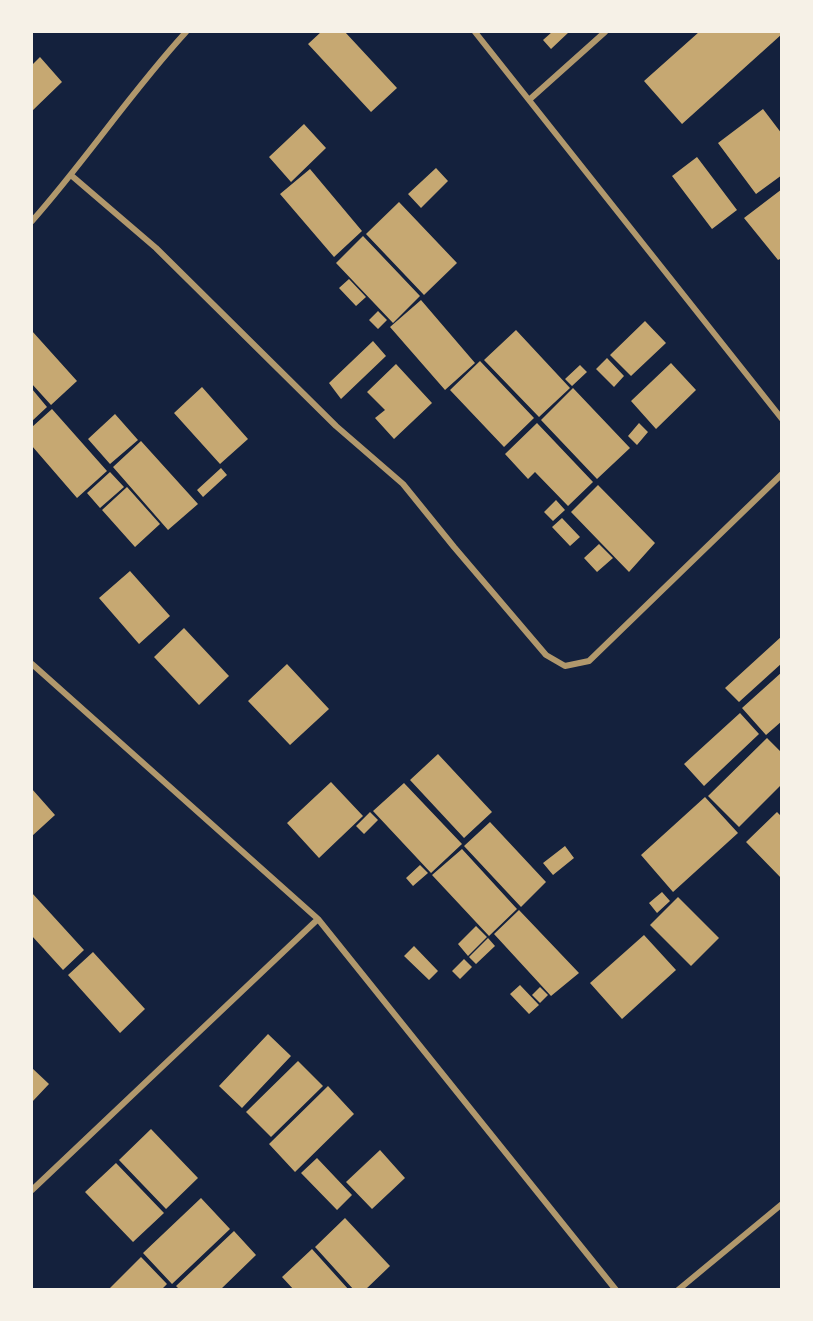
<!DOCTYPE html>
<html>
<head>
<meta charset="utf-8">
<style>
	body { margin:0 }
	#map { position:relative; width:813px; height:1321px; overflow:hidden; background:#14213d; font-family:"Archivo Narrow",sans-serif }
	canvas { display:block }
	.frame { position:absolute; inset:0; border:33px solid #f6f1e7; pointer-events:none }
</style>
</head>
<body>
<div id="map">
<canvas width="813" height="1321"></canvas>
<div class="frame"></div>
</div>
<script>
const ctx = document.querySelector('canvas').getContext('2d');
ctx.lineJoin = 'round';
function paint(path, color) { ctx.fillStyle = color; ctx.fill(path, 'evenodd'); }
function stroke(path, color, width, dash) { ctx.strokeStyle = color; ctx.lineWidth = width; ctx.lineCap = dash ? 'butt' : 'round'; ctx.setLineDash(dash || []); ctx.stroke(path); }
paint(new Path2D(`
	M321 32H345L397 88 371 112 308 44Z
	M552 32H569L551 49 543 40Z
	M699 32H782V34L682 124 644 81Z
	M40 57 62 82 32 111V65Z
	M763 109 782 134V175L756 194 718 143Z
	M304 124 326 148 291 182 269 157Z
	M697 157 737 210 712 229 672 176Z
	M436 168 448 181 421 208 408 194Z
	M310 169 362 231 334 257 280 194Z
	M782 189V258L778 260 744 218Z
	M399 202 457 263 424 295 366 234Z
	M363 236 420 296 393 323 336 263Z
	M349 279 366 297 356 306 339 288Z
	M421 300 475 363 445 390 390 327Z
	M378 311 387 320 378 329 369 320Z
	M645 321 666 343 631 376 610 355Z
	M516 330 570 388 539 417 484 360Z
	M32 331 77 381 51 405 32 384Z
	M373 341 386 356 341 399 329 383Z
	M607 358 624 376 614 387 596 369Z
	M480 361 534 418 504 447 450 390Z
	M671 363 696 390 656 429 631 401Z
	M396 364 432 403 394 439 375 418 385 410 367 392Z
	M580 365 587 372 572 386 565 379Z
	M202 387 248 439 220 464 174 413Z
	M573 388 630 448 597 479 541 420Z
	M32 389 47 407 32 421Z
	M52 409 107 471 77 498 32 446V427Z
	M115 414 138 440 110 464 88 439Z
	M537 423 593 482 568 506 535 472 528 479 505 454Z
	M639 423 648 432 637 445 628 436Z
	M141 441 198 504 168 530 113 467Z
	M221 468 227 475 203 497 197 490Z
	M110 472 124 487 100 508 87 493Z
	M598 485 655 543 629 572 571 512Z
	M127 487 160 524 135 547 102 510Z
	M556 500 565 510 553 521 544 512Z
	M562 518 580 537 570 546 552 527Z
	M599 544 613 558 597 572 584 558Z
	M130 571 170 616 139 644 99 598Z
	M184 628 229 676 199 705 154 657Z
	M782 636V663L739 702 725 688Z
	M287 664 329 709 290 745 248 701Z
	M782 672V721L766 735 742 708Z
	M740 713 759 734 704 786 684 764Z
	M767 738 782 753V784L739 827 708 796Z
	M438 754 492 812 464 838 410 780Z
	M331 782 363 816 319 858 287 823Z
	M404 783 462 844 431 873 373 811Z
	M32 789 55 815 32 836Z
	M705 797 738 833 673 892 641 855Z
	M370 812 378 820 364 834 356 826Z
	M777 812 782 817V879L746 842Z
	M490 822 546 882 521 907 464 846Z
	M565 846 574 858 553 875 543 863Z
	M462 849 517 909 489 936 432 875Z
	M420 865 428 873 413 886 406 878Z
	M662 892 670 901 657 913 649 903Z
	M32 893 84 950 63 970 32 936Z
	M678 897 719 938 691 966 650 925Z
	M519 910 579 973 551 996 494 934Z
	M476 926 487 937 468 956 458 944Z
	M644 935 676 970 622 1019 590 983Z
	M488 938 495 946 476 964 469 957Z
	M414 946 438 971 429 980 404 956Z
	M93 952 145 1009 120 1033 68 975Z
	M464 959 472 967 460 979 452 971Z
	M520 985 539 1005 529 1014 510 994Z
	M540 987 548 995 540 1003 532 995Z
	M268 1034 291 1056 242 1108 219 1086Z
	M298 1061 323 1086 271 1137 246 1112Z
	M32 1068 49 1084 32 1102Z
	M328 1086 354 1114 295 1172 269 1144Z
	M151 1129 198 1178 166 1209 119 1160Z
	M380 1150 405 1178 372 1209 346 1182Z
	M317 1158 352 1195 337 1210 301 1173Z
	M116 1163 164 1213 133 1242 85 1192Z
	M201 1198 230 1229 172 1284 143 1253Z
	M345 1218 390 1266 365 1290H354L315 1247Z
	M234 1231 256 1255 220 1290H180L176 1286Z
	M312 1249 349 1290H294L282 1277Z
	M141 1257 167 1284 161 1290H108Z`), '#c6a872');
stroke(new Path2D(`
	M475 32 782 419
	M529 100 605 32
	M72 176 156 248 336 426 403 484 454 547 546 655 565 666 589 661 782 474
	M32 221C86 160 131 92 186 32
	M32 664 318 919 616 1290
	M32 1190 318 919
	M678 1290 782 1204`), '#b1986c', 6);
</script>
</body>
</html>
